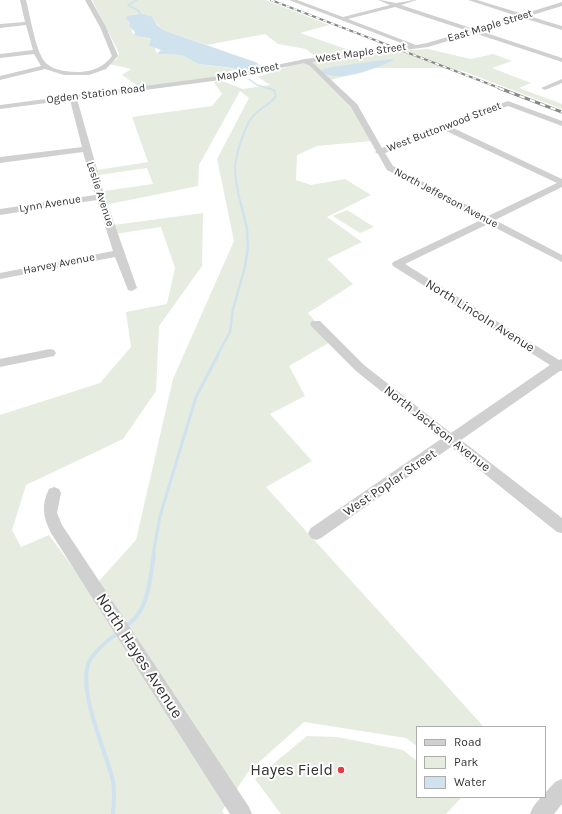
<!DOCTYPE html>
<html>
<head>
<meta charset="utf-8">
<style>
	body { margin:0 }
	#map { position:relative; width:562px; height:814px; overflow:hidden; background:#fff; font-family:Karla,sans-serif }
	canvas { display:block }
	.legend { position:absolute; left:416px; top:726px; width:130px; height:72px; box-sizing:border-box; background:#fff; border:1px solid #adadad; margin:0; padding:5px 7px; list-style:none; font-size:12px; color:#333 }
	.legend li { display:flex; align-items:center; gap:8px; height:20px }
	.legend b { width:20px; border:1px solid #adadad }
</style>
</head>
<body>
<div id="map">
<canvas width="562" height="814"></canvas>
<ul class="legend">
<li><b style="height:5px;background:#d0d0d0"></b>Road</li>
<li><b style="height:11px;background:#e6ecdf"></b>Park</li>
<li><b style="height:11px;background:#cfe2ee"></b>Water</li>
</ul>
</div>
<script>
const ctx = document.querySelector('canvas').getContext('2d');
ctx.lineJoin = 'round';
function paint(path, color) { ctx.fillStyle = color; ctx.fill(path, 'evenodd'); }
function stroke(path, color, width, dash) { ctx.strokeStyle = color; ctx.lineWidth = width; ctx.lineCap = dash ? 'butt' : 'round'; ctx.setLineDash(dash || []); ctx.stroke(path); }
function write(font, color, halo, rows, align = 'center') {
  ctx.font = font + ' Karla,sans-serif'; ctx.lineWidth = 4; ctx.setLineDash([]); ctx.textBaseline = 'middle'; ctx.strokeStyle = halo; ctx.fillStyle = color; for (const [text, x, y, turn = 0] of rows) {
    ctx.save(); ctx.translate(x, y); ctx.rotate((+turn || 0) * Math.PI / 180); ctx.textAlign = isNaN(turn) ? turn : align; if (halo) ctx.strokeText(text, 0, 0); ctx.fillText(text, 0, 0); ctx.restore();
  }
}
paint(new Path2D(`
	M92 0H265L329 25 300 33 349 50 396 51 428 49 471 59 493 54 512 61 492 68 531 83 519 88 562 104V109L463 71 440 68H375L327 81 356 109 372 141 317 146 297 155 296 180 311 185 345 179 371 195 327 217 362 242 327 259 353 284 308 313 332 341 289 366 305 396 270 414 312 461 266 487 484 727H417V746L406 738 304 722 248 772 222 811 224 814H0V415L100 383 131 347 126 312 167 304 175 268 161 227 108 235 106 226 203 213 202 266 159 326 156 391 123 439 26 485 12 530 21 547 49 535 90 591 136 540 173 379 234 241 217 159 249 98 240 91 199 165 198 186 100 206 97 192 153 184 147 168 92 176 91 171 148 162 132 117 212 106 222 94 214 82 222 81 243 89 270 85 258 77 316 57 306 49 278 44 265 34 207 45 163 30 148 15 128 17 133 34 152 40 157 54 182 55 198 64 236 69 211 79 141 88 122 75 131 69 109 64 117 59 119 53Z
	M347 210 374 227 360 233 333 216Z
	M307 736 337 737 403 750 417 761V797L461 798 446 814H281L255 779Z`), '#e6ecdf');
paint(new Path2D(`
	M141 14 151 16 157 25 163 30 255 62 260 65 259 68 243 72 232 68 198 64 182 55 157 54 161 50 149 46 151 39 134 35 135 32 129 26 130 23 126 18 128 16Z
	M390 59 394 60C377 68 337 85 321 71L324 69 332 67Z`), '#cfe2ee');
stroke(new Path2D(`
	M137 0 128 5 139 11 142 18
	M249 79 257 85 270 89`), '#cfe2ee', 1.5);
stroke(new Path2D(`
	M241 205C238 193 235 180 235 168 236 154 244 127 253 116 260 108 270 105 276 96L274 90 267 88`), '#cfe2ee', 2);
stroke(new Path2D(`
	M217 356 230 332 233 309 245 267 248 247 247 229 241 204`), '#cfe2ee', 2.5);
stroke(new Path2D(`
	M153 555 160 516 196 397 218 355`), '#cfe2ee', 3);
stroke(new Path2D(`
	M126 626C149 612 150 578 154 554
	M113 814C114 803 115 792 113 781 106 751 77 691 89 662 95 650 108 640 119 632`), '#cfe2ee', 4);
paint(new Path2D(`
	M20 0H26C30 14 36 56 47 64 55 71 69 72 80 72 93 71 104 67 112 56L100 27 85 0H91L106 27 118 56 106 69 89 75H64L45 69 0 80V76L41 66 34 54 0 58V54L33 50 26 25 0 28V24L25 22Z
	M289 0H297L343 17 390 5 378 0C385 0 392 3 397 3 404 2 410 0 417 0L401 5 474 29 517 16 468 0H477L523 14 562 2V6L529 16 562 26V30L523 18 480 31 562 58V62L474 33 428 47 312 62 357 104 382 148 508 101 562 121V126L508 106 451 127 562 179V187L495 220 562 255V262L488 224 405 264 559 360 562 359V371H560L461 440 562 518V533L557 532 451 447 321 538 316 540 311 538 308 533 311 528 441 439 356 371 312 327 310 324 312 321H320L364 365 451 433 550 365 393 266 392 264 393 262 481 220 387 170 378 154 375 152 376 151 351 107 310 66 304 63 228 79 77 99 104 194 137 288 132 291 128 290 115 257 0 279V273L113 251 97 200 0 215V209L95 195 83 152 0 163V157L82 147 70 100 0 109V105L228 75 305 59 409 46ZM395 7 468 31 427 43 416 45 348 19ZM444 130 557 183 488 216 393 166 385 153Z
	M562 79V83L545 90 541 88Z
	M50 349 54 350 56 353 54 356 0 367V359Z
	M54 487 59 489 61 493 57 513 62 525 249 807 252 814H230L51 533C43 517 41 505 49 489Z
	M562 779V804L554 814H530L533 807 541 797H545V793L555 782Z`), '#d0d0d0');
const railFar1 = new Path2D(`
	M271 0 502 89`);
const rail = new Path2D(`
	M499 88 562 112`);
stroke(railFar1, '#888', 2);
stroke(rail, '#888', 3);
stroke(railFar1, '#fff', 1.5, [4]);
stroke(rail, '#fff', 2, [5.5]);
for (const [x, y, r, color] of [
	[341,770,4,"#e63946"]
]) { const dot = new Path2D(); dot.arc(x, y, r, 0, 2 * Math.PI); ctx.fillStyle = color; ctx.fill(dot); stroke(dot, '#fff', 1.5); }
write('11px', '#333', '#fff', [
	["East Maple Street",490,26,-17],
	["West Maple Street",361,53,-8],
	["Maple Street",248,72,-11],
	["Ogden Station Road",96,94,-7],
	["West Buttonwood Street",444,127,-21],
	["Leslie Avenue",100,194,72],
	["North Jefferson Avenue",446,198,28],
	["Lynn Avenue",50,204,-9],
	["Harvey Avenue",59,264,-11]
]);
write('13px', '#333', '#fff', [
	["North Lincoln Avenue",480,316,32],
	["North Jackson Avenue",437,429,38],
	["West Poplar Street",390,483,-34]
]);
write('16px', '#333', '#fff', [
	["North Hayes Avenue",139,656,57]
]);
write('16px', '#333', '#fff', [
	["Hayes Field",333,770]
], 'right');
</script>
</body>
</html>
